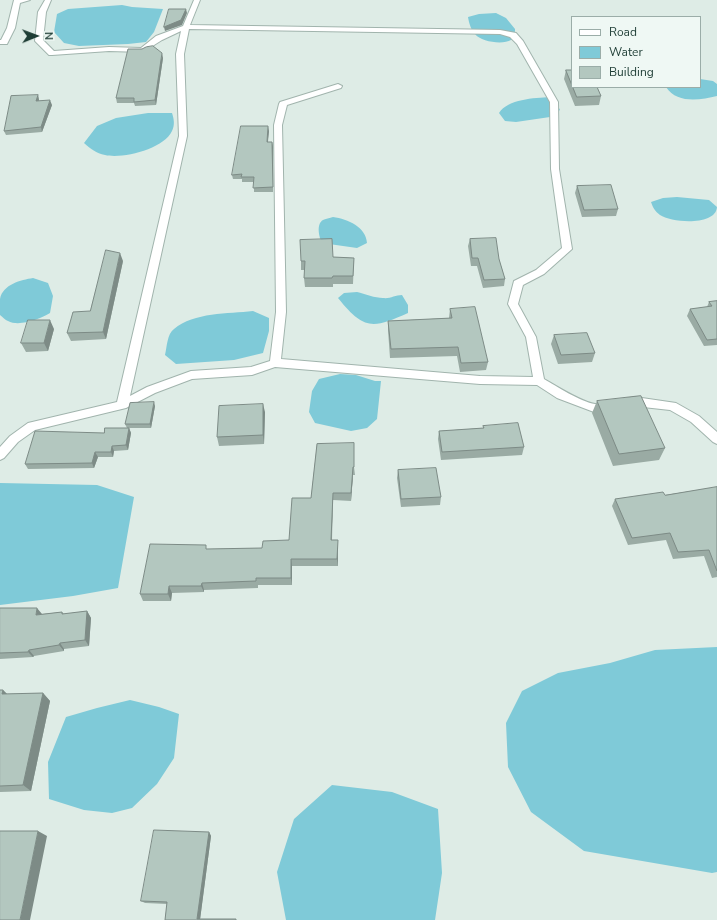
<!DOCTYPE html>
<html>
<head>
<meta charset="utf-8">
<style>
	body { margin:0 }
	#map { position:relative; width:717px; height:920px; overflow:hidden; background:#deece6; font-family:"Nunito Sans",sans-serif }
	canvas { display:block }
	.legend { position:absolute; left:571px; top:16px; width:130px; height:72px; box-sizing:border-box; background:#eff8f4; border:1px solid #9bada8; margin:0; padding:5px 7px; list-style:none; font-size:12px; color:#1e3d35 }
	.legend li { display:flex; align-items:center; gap:8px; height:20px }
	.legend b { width:20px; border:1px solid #9bada8 }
	.north { position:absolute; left:16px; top:16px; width:40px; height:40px; -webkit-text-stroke:3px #eff8f4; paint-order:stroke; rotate:89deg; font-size:11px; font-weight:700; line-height:16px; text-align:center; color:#1e3d35 }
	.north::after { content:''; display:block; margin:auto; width:14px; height:18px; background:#1e3d35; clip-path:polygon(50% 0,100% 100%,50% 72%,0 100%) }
</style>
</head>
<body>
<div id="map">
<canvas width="717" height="920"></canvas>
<ul class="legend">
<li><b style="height:5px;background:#fff"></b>Road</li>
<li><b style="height:11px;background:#7fcad8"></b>Water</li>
<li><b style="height:11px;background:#b3c7bf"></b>Building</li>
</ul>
<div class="north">N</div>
</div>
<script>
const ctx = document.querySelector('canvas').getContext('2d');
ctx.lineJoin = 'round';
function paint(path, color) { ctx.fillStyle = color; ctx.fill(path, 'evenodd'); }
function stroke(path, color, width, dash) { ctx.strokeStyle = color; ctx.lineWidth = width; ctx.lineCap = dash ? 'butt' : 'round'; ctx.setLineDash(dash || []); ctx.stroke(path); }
paint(new Path2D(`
	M122 5 132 7 163 9 154 32 146 42 128 44 79 46 64 43 54 32 57 14 68 9Z
	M496 13 506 18 515 29C515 33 515 37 511 40 503 45 481 42 475 34 471 30 469 23 468 17L479 14Z
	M700 79 713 81 717 84V96C700 100 677 104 666 87H700Z
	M550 97 556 102 560 110 550 117 516 122 505 121 499 113C508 99 534 98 550 97Z
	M148 113H172C174 119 175 125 172 131 164 149 123 159 105 155 96 153 91 149 84 143L97 126 116 118Z
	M677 197 709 200 717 207C716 226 672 223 660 215 655 211 653 208 651 202L663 198Z
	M333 217C348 219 366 227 367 243L357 248 322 243C319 237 316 224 323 220 325 219 330 218 333 217Z
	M33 278 48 283 53 296 50 313C40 319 19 327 8 321 5 320 3 317 0 315 0 310 0 304 0 299 3 284 21 280 33 278Z
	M357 292C365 294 375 298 383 298 390 299 395 295 402 295L408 305V313C372 329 364 330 338 298L344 293Z
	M253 311 269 318V331L263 353 234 360 176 364 165 355C167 347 167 334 174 329 194 312 228 314 253 311Z
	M340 374 356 375 375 381H381L377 419 367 428 351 431 315 423 309 412 312 391 319 379Z
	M0 483 97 485 134 497 118 588 73 596 0 605Z
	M717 647V872L712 873 584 851 531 812 508 767 506 723 522 691 558 673 610 663 655 650Z
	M130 700 159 707 179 714 174 758 157 784 132 808 112 813 84 810 49 799 48 762 66 717 97 708Z
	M332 785 392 792 438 809 442 873 435 920H286L277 872 294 819Z`), '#7fcad8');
const minor = new Path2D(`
	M14 0H30L20 3 15 28 7 44H0V40H1L7 28Z
	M45 0H51L46 12 43 40 54 51 109 47 141 48 156 36 183 26 194 0H200L190 25 500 30 516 33 523 41 558 102 559 169 572 249 544 274 523 285 518 304 536 337 544 379C556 386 581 402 595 404 601 404 607 401 613 403L615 406 613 409 594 412 557 398 537 385 480 384 275 367 252 375 192 379 155 393 126 408 35 430 18 442 4 458 0 460V447L10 436 28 423 117 402 179 136 176 54 181 31 162 40 143 52 109 51 52 55H49L35 41 38 12ZM189 29 500 34 510 37 517 44 550 102 551 169 562 248 536 270 514 281 508 304 526 337 533 377 480 376 281 359 286 312 282 125 287 105 341 88 342 86 338 84 280 102 279 104 274 125 276 312 270 361 251 367 191 371 147 387 130 396 187 136 184 54Z
	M635 397 676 403 699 416 717 432V444L713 442 691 422 670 410 625 405 623 402 625 399Z`);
stroke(minor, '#a1b4ad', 2);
paint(minor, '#fff');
paint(new Path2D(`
	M163 58 156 105 135 106 134 103H117L116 98Z
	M566 70H572V87H597L601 96 599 105 575 106 564 79Z
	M38 95 39 101 52 105 42 132 6 135 4 131Z
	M269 131 268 142H272L273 147V192H254V182H242V179H233L232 175Z
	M577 186 618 209 616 216 582 217 575 193Z
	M470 239 499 259 505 279 504 286 483 288 477 266H471L468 246Z
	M333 257 354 258 353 284H333V287H305L304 278 305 270H301V261Z
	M123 261 106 339 71 341 67 333 90 311Z
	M717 301V345L704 346 687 316 690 309 707 307 709 302Z
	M450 309 488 362 486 370 460 372 457 356 390 358 388 330V321L449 318Z
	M54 329 48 351 26 352 21 343Z
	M554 335 595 353 592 362 558 364 551 344Z
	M597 401 665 448 659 460 613 466 592 413Z
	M155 406 151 428H129L131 433 128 450 114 451 113 457H98L94 468 28 469 25 464 127 428 125 424Z
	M265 412 264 444 219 446 217 437Z
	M483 426 524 447 522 455 441 460 438 439 439 431 483 428Z
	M317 444 354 467 355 475H353L351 501 333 500 332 540 338 548V566H292V585H258V588L204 590V592L172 593 171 601H143L140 594 207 549 262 548 289 540 311 498Z
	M398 470 441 497 440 505 401 507 397 478Z
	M717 487V577L712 578 704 556 673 559 666 540 628 545 612 506 615 499 665 495Z
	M0 608 42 614 62 612 64 614 87 611 91 618 89 646 64 649V651L34 656 33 657 0 659Z
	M0 690H3L7 694 43 693 50 701 31 791 0 792Z
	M209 832 211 836 200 919 165 920 167 904 145 903 141 901Z`), '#9aaba4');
paint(new Path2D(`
	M186 9 187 13 182 25 165 31 164 27Z
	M162 53 163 58 156 105 155 100Z
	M38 95 39 100 37 105 36 101Z
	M50 100 52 105 42 132 41 127Z
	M268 126 269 131 267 147V142Z
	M272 142 273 147V192V187Z
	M120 253 123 261 106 339 103 332Z
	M50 320 54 329 48 351 44 343Z
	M154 402 155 406 151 428 150 424Z
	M263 404 265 412 264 444 263 435Z
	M129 428 131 433 128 450 126 445Z
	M112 446 114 451 113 457 111 452Z
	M95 452 98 457 94 468 92 463Z
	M353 467V475L351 501V493Z
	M333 493V500L331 548V540Z
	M338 540V566L337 559Z
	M291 559 292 566V585L291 578Z
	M202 583 204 590V592L201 586Z
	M169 586 172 593 171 601 168 594Z
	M37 608 42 614 36 615Z
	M87 611 91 618 89 646 85 640Z
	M60 643 64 649V651L59 645Z
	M29 650 34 656 33 657 28 652Z
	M3 690 11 698 2 694Z
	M43 693 50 701 31 791 23 785Z
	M38 831 47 836 30 920H20Z
	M209 832 211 836 200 920 197 919Z`), '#7d8b86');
const building = new Path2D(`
	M169 9H186L181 20 164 27Z
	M153 46 162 53 155 100 134 102V98H116L128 49H142L146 47Z
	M566 70H572V85Z
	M573 87H597L601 96 577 97Z
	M38 95 36 101 50 100 41 127 4 131 11 96Z
	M241 126H268L267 142H272L273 187 253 188 254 177H241L242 174 232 175Z
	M611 185 618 209 584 210 577 186Z
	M496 238 499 259 505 279 484 280 478 258H472L470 239Z
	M332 239 333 257 354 258 353 276H333L332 278H304L305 261H301L300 240Z
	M106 250 120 253 103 332 67 333 73 312 90 311Z
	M717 301V339L707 340 690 309 712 306 709 302Z
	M475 307 488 362 461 363 458 347 391 349 388 321 452 318 450 309Z
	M28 320H50L44 343H21Z
	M587 333 595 353 561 355 554 335Z
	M641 396 665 448 619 454 597 401Z
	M154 402 150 424H125L130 403Z
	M263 404V435L217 437 219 406Z
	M518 423 524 447 442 452 439 431 484 428 483 426Z
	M105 428H129L126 445 112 446 111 452H95L92 463 25 464 35 431 104 433Z
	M354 443V467H353L351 493H333L331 540H338L337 559H291V578H256V581L202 583 201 586H169L168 594H140L150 544 206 545V549L262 548 263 541 289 540 292 498H311L317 444Z
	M436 468 441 497 401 499 398 470Z
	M717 487V571L709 550 678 552 670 533 632 538 615 499 663 492 665 495Z
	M0 608H37L36 615 62 612V614L87 611 85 640 60 643 59 645 29 650 28 652 0 653Z
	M0 690H3L2 694 43 693 23 785 0 786Z
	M154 830 209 832 197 919H236V920H165L167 902 141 901Z
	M0 831H38L20 920H0Z`);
paint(building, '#b3c7bf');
stroke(building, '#7d8b86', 1);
</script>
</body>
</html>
